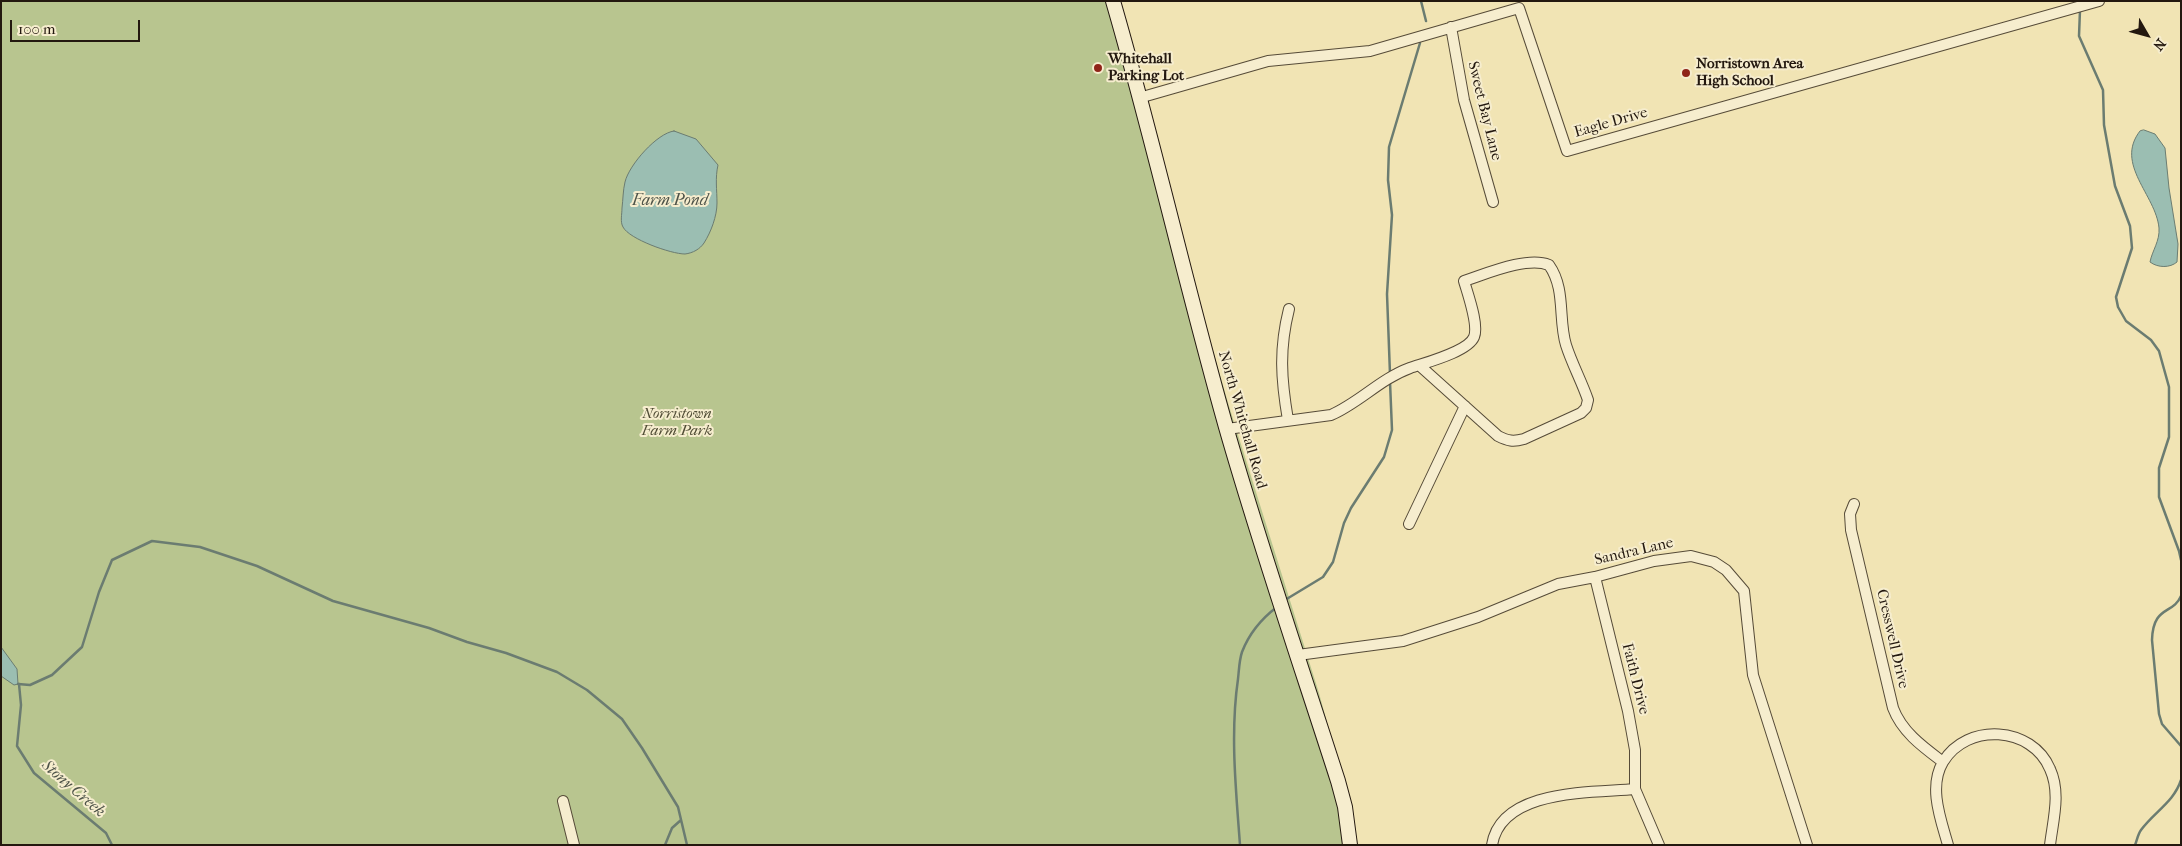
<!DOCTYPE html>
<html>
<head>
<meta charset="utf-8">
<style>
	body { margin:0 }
	#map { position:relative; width:2182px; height:846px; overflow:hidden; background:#f1e4b4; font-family:"IM FELL French Canon",serif }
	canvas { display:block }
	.frame { position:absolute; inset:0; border:2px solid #23180f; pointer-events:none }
	.north { position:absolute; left:2122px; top:10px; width:50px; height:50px; -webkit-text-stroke:4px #f6edce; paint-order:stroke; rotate:128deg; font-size:14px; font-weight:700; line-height:20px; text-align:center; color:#23180f }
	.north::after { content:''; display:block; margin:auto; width:18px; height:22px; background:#23180f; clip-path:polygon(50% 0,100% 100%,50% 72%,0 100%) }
	.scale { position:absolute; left:10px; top:20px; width:130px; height:22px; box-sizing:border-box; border:2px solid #23180f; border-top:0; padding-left:6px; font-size:15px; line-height:18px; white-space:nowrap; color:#23180f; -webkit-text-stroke:4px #f6edce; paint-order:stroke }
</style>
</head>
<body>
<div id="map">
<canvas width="2182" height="846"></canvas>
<div class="frame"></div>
<div class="north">N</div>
<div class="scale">100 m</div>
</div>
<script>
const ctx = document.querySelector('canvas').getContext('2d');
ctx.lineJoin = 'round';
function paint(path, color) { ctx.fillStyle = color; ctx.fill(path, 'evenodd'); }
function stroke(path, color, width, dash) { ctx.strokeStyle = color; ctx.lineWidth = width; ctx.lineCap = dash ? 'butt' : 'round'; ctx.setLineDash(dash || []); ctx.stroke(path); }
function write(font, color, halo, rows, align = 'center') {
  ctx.font = font + ' "IM FELL French Canon",serif'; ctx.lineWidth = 4; ctx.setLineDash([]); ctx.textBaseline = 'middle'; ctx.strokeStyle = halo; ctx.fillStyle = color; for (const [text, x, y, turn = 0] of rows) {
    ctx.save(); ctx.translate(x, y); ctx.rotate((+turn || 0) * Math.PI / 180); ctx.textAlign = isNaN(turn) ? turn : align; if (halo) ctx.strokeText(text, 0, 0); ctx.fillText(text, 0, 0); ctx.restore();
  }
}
paint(new Path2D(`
	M1 1H1119L1182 244 1229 406 1319 693 1345 788 1353 845H1Z`), '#b8c58f');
const water = new Path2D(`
	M2144 130 2155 134 2165 148 2169 188 2178 244 2177 262C2170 268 2158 268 2150 262 2152 251 2160 241 2159 228 2156 195 2114 164 2140 131Z
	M674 131 696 139 718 165C715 178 717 190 717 203 717 216 711 232 704 243 700 249 693 253 685 254 671 254 629 239 623 227 620 222 622 214 622 208 623 200 623 190 625 182 629 165 657 133 674 131Z
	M1 647 17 669 18 684 14 685 1 676Z`);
paint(water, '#9bbeb2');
stroke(water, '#6b7c71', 1);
stroke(new Path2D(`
	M1421 1 1426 21
	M2080 10 2079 36 2103 90 2104 125 2115 186 2130 226 2132 248 2116 297 2118 307 2126 321 2151 340 2159 351 2169 387V437L2159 468V497L2179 551 2181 560
	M1390 374 1387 294 1392 215 1388 180 1389 147 1420 43
	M2181 596C2173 615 2153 605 2152 640L2159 714 2162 724 2181 746
	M1285 600 1323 577 1333 562 1344 523 1351 508 1384 457 1392 430 1390 382
	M18 684 30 685 52 675 82 647 99 592 112 560 152 541 200 547 257 566 333 601 429 628 467 642 506 653 557 672 587 690 622 719 642 748 678 807 687 845
	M19 684 21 705 17 746 34 773 106 833 112 845
	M665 845 672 828 681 820
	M1240 845C1236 790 1230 734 1238 679 1239 671 1239 661 1242 652 1249 634 1261 619 1277 607
	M2135 845C2137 840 2138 834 2141 830 2154 812 2174 802 2181 780`), '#6b7c71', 2.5);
const minor = new Path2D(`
	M1451 27 1464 100 1493 202
	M1139 98 1268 61 1370 51 1519 8 1567 151 2099 1
	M1288 420C1281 379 1279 349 1289 309
	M1227 429 1331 415C1359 403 1380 379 1410 368 1424 363 1468 352 1474 337 1479 325 1468 295 1464 281 1486 274 1527 256 1549 265 1566 289 1558 319 1566 345 1572 364 1582 382 1588 400L1586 408 1581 413 1524 439C1513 442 1508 441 1498 436L1419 365
	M1854 504 1850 514 1851 530 1893 708C1902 732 1923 747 1943 762
	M1409 524 1465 406
	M1595 577 1628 711 1635 750V789L1659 845
	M1298 655 1403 641 1478 617 1558 584 1595 577 1654 561 1691 556 1714 562 1726 570 1744 591 1753 675 1807 845
	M563 801 574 845
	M1492 845C1501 788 1593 793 1635 789
	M1948 845C1941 820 1928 787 1943 762 1967 722 2032 726 2050 769 2061 793 2053 820 2050 845`);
const secondary = new Path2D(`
	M1113 1C1154 142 1186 286 1226 427 1260 546 1300 663 1338 781L1345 807 1350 845`);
stroke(minor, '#564b38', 12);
stroke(secondary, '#23180f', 16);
stroke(minor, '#f6edce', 10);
stroke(secondary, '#f6edce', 14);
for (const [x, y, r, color] of [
	[1098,68,5,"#8f2418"],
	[1686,73,5,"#8f2418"]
]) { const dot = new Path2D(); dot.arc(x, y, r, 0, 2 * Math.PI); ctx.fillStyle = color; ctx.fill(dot); stroke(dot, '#f6edce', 2); }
write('bold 15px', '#23180f', '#f6edce', [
	["Whitehall",1108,59],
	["Parking Lot",1108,76],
	["Norristown Area",1696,64],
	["High School",1696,81]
], 'left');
write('15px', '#23180f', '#f6edce', [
	["Sweet Bay Lane",1484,111,76],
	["Eagle Drive",1611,123,-16],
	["North Whitehall Road",1242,420,74],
	["Sandra Lane",1634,552,-13],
	["Cresswell Drive",1892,639,77],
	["Faith Drive",1635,679,76]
]);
write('italic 15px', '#504c35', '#f6edce', [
	["Norristown",677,414],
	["Farm Park",677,431]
]);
write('italic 16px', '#4d5248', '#f6edce', [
	["Farm Pond",670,201],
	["Stony Creek",73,789,41]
]);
</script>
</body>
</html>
